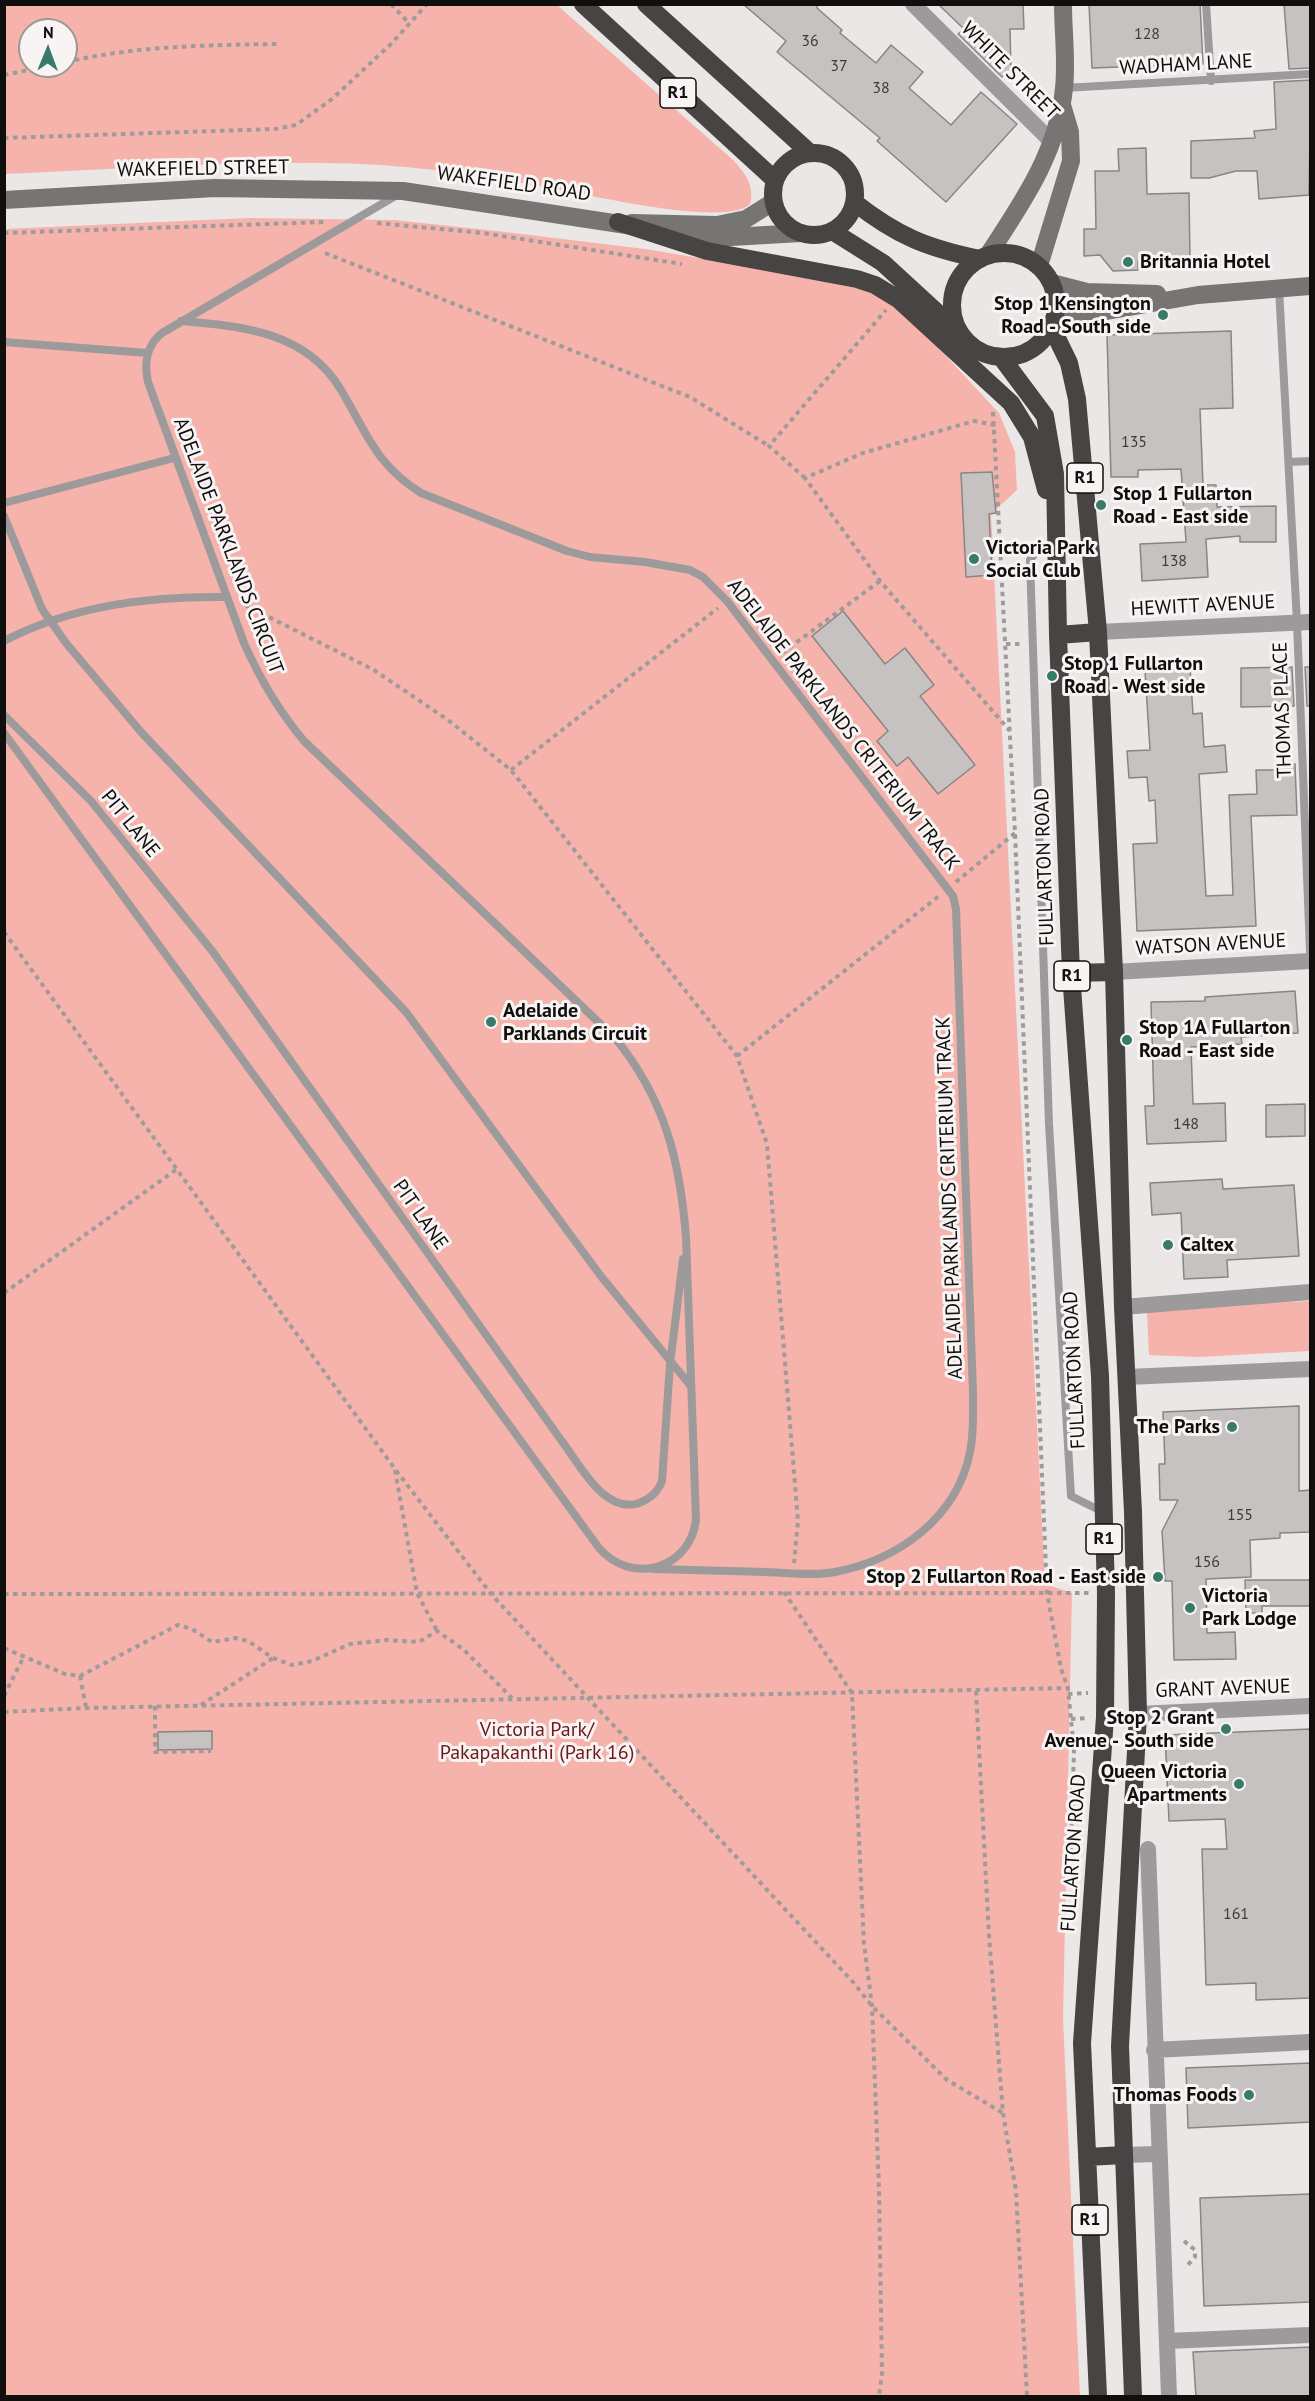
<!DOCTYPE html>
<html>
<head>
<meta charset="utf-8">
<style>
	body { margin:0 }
	#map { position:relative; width:1315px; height:2401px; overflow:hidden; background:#ebe7e6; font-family:"PT Sans",sans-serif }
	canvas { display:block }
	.frame { position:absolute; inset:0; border:6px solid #100f0e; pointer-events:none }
	.north { position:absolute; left:18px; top:18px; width:60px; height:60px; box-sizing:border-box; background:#f8f4f4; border:2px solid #9b9898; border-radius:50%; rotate:1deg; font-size:16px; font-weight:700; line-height:24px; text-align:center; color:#100f0e }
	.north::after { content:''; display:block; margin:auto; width:21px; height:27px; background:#397b6a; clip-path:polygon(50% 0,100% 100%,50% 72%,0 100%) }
</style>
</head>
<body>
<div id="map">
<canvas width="1315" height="2401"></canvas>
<div class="frame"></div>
<div class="north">N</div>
</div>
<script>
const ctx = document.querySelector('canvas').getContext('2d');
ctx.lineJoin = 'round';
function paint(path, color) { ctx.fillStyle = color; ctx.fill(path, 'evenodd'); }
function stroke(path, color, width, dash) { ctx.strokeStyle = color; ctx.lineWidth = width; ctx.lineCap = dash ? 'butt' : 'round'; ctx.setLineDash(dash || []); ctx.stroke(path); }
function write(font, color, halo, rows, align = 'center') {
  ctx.font = font + ' "PT Sans",sans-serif'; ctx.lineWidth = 6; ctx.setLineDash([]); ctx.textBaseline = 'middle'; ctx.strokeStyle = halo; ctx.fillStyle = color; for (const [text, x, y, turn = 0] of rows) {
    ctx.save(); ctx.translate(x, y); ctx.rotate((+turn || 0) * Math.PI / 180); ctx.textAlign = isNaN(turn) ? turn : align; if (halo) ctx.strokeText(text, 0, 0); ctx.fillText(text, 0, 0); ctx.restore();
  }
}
paint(new Path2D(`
	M4 5H557L733 160C745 173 755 185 750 204 726 228 587 194 551 188 475 174 399 163 322 163 216 162 110 169 5 174ZM30 30H66V66H30Z
	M249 218 394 220 497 231 645 249 760 268 873 291 907 314 999 413 1015 452 1017 490 991 514 1045 1584 1072 1593 1063 2018 1080 2396H5V229Z
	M1310 1301V1351L1199 1357 1149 1355 1147 1313 1167 1307Z`), '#f5b3ac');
const building = new Path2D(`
	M743 4H817V8L842 30 840 33 876 63 891 45 923 72 909 88 951 125 981 92 1017 124 946 202 877 141 880 138 777 52 786 41Z
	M938 4H1023L1024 29H1010L1011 71 1002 77 958 34 964 29Z
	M1089 4H1200L1203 64 1092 68Z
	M1284 4H1311V68L1289 69Z
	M1311 80 1309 195 1259 199 1257 171H1236L1209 178H1191V141L1255 138 1254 131 1276 129 1274 82Z
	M1146 148 1147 194 1189 193 1190 260 1138 261V270L1113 271 1100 255 1084 256V229H1096L1095 171H1119L1118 149Z
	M1231 331 1233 408 1200 409 1203 485H1216L1217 507 1276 506V542H1240V536L1206 539 1208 577 1142 581 1140 544 1186 542 1181 469 1138 470V477H1111L1107 335Z
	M992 472 996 513 989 514 992 575 966 577 961 473Z
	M843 611 885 664 905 648 934 685 920 696 975 765 938 794 908 757 897 766 877 741 888 731 812 636Z
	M1292 667 1294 706 1241 707V668Z
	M1305 667H1311V706H1307Z
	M1190 668 1193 714 1202 713 1204 747 1225 745 1227 772 1199 774 1206 896 1233 895 1229 795 1257 794 1256 770H1281V765L1295 764 1297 815 1251 816 1256 926 1137 931 1133 844 1157 843 1155 800 1149 801 1147 777 1129 778 1127 751 1150 750 1145 671Z
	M1295 991 1298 1033 1241 1037 1242 1044 1191 1047 1193 1104 1225 1103 1226 1141 1147 1144 1145 1106H1154L1151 1002 1205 1001V997Z
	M1305 1104V1136L1266 1137V1105Z
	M1222 1179 1223 1189 1294 1185 1299 1256 1227 1260 1228 1277 1184 1279 1181 1213 1152 1215 1150 1183Z
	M1299 1406V1491L1311 1490V1532L1280 1533V1538L1250 1540 1251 1577 1206 1579 1207 1633 1235 1632 1236 1659 1174 1660 1172 1581H1165L1162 1531 1178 1500H1160L1159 1464H1165L1163 1412Z
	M1245 1580H1311V1606H1262V1613H1246Z
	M1311 1729V1998L1256 2000V1983L1206 1985 1202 1849H1227L1225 1819 1169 1821 1165 1735Z
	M212 1731V1749L158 1750V1732Z
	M1311 2063V2122L1188 2128 1186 2068Z
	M1311 2194V2302L1204 2306 1200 2198Z
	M1311 2347V2397H1196L1193 2352Z`);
paint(building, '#c6c2c2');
stroke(building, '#888584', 1.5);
stroke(new Path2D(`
	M391 4 409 23
	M66 62C136 46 206 45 277 44
	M4 75 48 66
	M4 138 275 129 296 125 332 99 392 43 427 4
	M377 223 483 233 682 264
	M4 233 325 222
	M325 253 690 397 769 446
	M993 412 1015 833 1047 1593 1061 1669 1068 1688 1074 1751 1070 1871
	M995 425 974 421 863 453 805 478 880 581 1010 731
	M805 478 769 446 886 310
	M245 605 374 670 448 720 511 770 737 1056 767 1144 798 1521 794 1563
	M1006 644H1020
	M782 653 880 581
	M511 770 718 608
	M956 882 1015 833
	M4 932 395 1469 491 1594 853 1982 872 2006 947 2080 1003 2113
	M737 1056 939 896
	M4 1293 177 1169
	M395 1470 417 1593 437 1631
	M784 1592 852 1693 864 1944 872 2006 879 2189 882 2373 879 2396
	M4 1594 1090 1593
	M4 1648 65 1674 80 1676 178 1625 192 1629 212 1642 236 1638 248 1641 273 1658 292 1665 312 1661 350 1644 387 1640 419 1642 437 1631 463 1649 512 1698
	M80 1676 86 1707
	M976 1691 989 1936 1003 2113 1016 2191 1027 2396
	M1068 1694 1088 1693
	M4 1696 24 1656
	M201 1705 273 1658
	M155 1706V1752L211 1751
	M4 1712 86 1708 1068 1688
	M1071 1719 1088 1718
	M1184 2241 1195 2250V2257L1185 2268`), '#9e9b9a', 4, [4.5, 4.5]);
stroke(new Path2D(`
	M1206 4 1211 81
	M1064 88 1310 74
	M1279 288 1297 622 1310 951
	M181 321C242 326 307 332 341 390 367 433 375 464 421 493L567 551 590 557 645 562 690 570 703 577 727 601 953 896 956 909 973 1393C973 1413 974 1433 970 1452 957 1518 898 1560 835 1572 814 1576 789 1573 767 1572 729 1571 691 1570 653 1569
	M4 342 148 353
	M1289 462 1310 461
	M4 503 174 458
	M4 516 42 609 66 643 141 732 406 1012 600 1275 690 1385
	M1056 546 1039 548 1030 560 1049 1124 1071 1496 1103 1512
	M4 641C73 605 151 596 227 597
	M4 715 91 801 213 952 561 1440C579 1463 604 1515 639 1503 650 1499 658 1492 662 1481L670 1364 683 1259
	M4 733 599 1548C632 1586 690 1569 696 1520L686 1237C680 1161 665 1099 615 1038L304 741C278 710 260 679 244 643L148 382C144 363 146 346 162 333L397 195`), '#9c9a9a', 8);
stroke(new Path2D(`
	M913 4 1051 141
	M1098 632 1310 622
	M1114 972 1310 961
	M1123 1307 1310 1292
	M1127 1377 1310 1369
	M1138 1714 1310 1706
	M1148 1849 1169 2396
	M1154 2050 1310 2042
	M1124 2155 1159 2154
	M1167 2341 1310 2335`), '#9c9a9a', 16);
stroke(new Path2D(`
	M4 200 215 188 403 191 633 226
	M632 223 717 225 746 219 773 202
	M674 234 696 239 801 233
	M988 255C1022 203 1058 152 1064 88 1067 61 1063 32 1063 4
	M1039 266 1071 161 1070 132 1062 105
	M1052 283 1087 292 1157 294
	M1055 320 1198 295 1310 286`), '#777574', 18);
stroke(new Path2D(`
	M583 4 775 180
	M646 4 810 153
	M773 194a41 41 0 1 1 82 0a41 41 0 1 1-82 0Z
	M854 202C897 236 927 248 980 259
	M618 222 707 251 857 279 875 285 898 299 1011 403 1032 437 1046 490
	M832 231 883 263 956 330
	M952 305a52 52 0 1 1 104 0a52 52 0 1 1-104 0Z
	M1052 328 1069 363 1077 399 1098 632 1114 972 1123 1307 1133 1512 1138 1714 1120 2046 1133 2396
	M1001 357 1045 416 1055 474 1058 635 1071 973 1100 1376 1106 1593 1105 1717 1082 2043 1098 2396
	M1058 635 1098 632
	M1071 973 1114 972
	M1087 2157 1124 2155`), '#484444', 18);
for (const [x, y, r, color] of [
	[1128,262,6,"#397b6a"],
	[1163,315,6,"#397b6a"],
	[1101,505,6,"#397b6a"],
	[974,559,6,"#397b6a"],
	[1052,676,6,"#397b6a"],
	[491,1022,6,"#397b6a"],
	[1127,1040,6,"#397b6a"],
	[1168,1245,6,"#397b6a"],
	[1232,1427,6,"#397b6a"],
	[1158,1577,6,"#397b6a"],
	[1190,1608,6,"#397b6a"],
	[1226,1729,6,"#397b6a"],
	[1239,1784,6,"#397b6a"],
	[1249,2095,6,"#397b6a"]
]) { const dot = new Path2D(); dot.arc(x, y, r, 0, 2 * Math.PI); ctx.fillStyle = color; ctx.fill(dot); stroke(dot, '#f8f4f4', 2); }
write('16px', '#3e3c3b', null, [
	["128",1147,34],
	["36",810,41],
	["37",839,66],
	["38",881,88],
	["135",1134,442],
	["138",1174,561],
	["148",1186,1124],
	["155",1240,1515],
	["156",1207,1562],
	["161",1236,1914]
]);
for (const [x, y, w] of [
	[678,93,36],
	[1085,478,36],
	[1072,976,36],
	[1104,1539,36],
	[1090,2220,36]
]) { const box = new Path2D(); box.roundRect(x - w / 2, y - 15, w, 30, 4.5); ctx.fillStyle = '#f8f4f4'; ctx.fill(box); stroke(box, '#100f0e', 1.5); }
write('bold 18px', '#100f0e', null, [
	["R1",678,93],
	["R1",1085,478],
	["R1",1072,976],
	["R1",1104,1539],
	["R1",1090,2220]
]);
write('20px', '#100f0e', '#f8f4f4', [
	["WADHAM LANE",1186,65,-3],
	["WHITE STREET",1010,71,45],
	["WAKEFIELD STREET",203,169,-1],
	["WAKEFIELD ROAD",514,184,8],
	["ADELAIDE PARKLANDS CIRCUIT",228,546,69],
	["HEWITT AVENUE",1203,606,-3],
	["THOMAS PLACE",1283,710,-92],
	["ADELAIDE PARKLANDS CRITERIUM TRACK",843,725,52],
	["PIT LANE",130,824,51],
	["FULLARTON ROAD",1045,867,-92],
	["WATSON AVENUE",1211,945,-3],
	["ADELAIDE PARKLANDS CRITERIUM TRACK",950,1198,-92],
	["PIT LANE",420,1215,55],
	["FULLARTON ROAD",1075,1370,-93],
	["GRANT AVENUE",1223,1689,-2],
	["FULLARTON ROAD",1074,1853,-86]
]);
write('bold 20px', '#100f0e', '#f8f4f4', [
	["Britannia Hotel",1140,262],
	["Stop 1 Kensington",1151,304,"right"],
	["Road - South side",1151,327,"right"],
	["Stop 1 Fullarton",1113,494],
	["Road - East side",1113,517],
	["Victoria Park",986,548],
	["Social Club",986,571],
	["Stop 1 Fullarton",1064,664],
	["Road - West side",1064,687],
	["Adelaide",503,1011],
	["Parklands Circuit",503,1034],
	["Stop 1A Fullarton",1139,1028],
	["Road - East side",1139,1051],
	["Caltex",1180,1245],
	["The Parks",1220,1427,"right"],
	["Stop 2 Fullarton Road - East side",1146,1577,"right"],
	["Victoria",1202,1596],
	["Park Lodge",1202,1619],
	["Stop 2 Grant",1214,1718,"right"],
	["Avenue - South side",1214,1741,"right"],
	["Queen Victoria",1227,1772,"right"],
	["Apartments",1227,1795,"right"],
	["Thomas Foods",1237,2095,"right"]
], 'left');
write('20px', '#6c191a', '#f8f4f4', [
	["Victoria Park/",537,1730],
	["Pakapakanthi (Park 16)",537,1753]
]);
</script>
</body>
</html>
